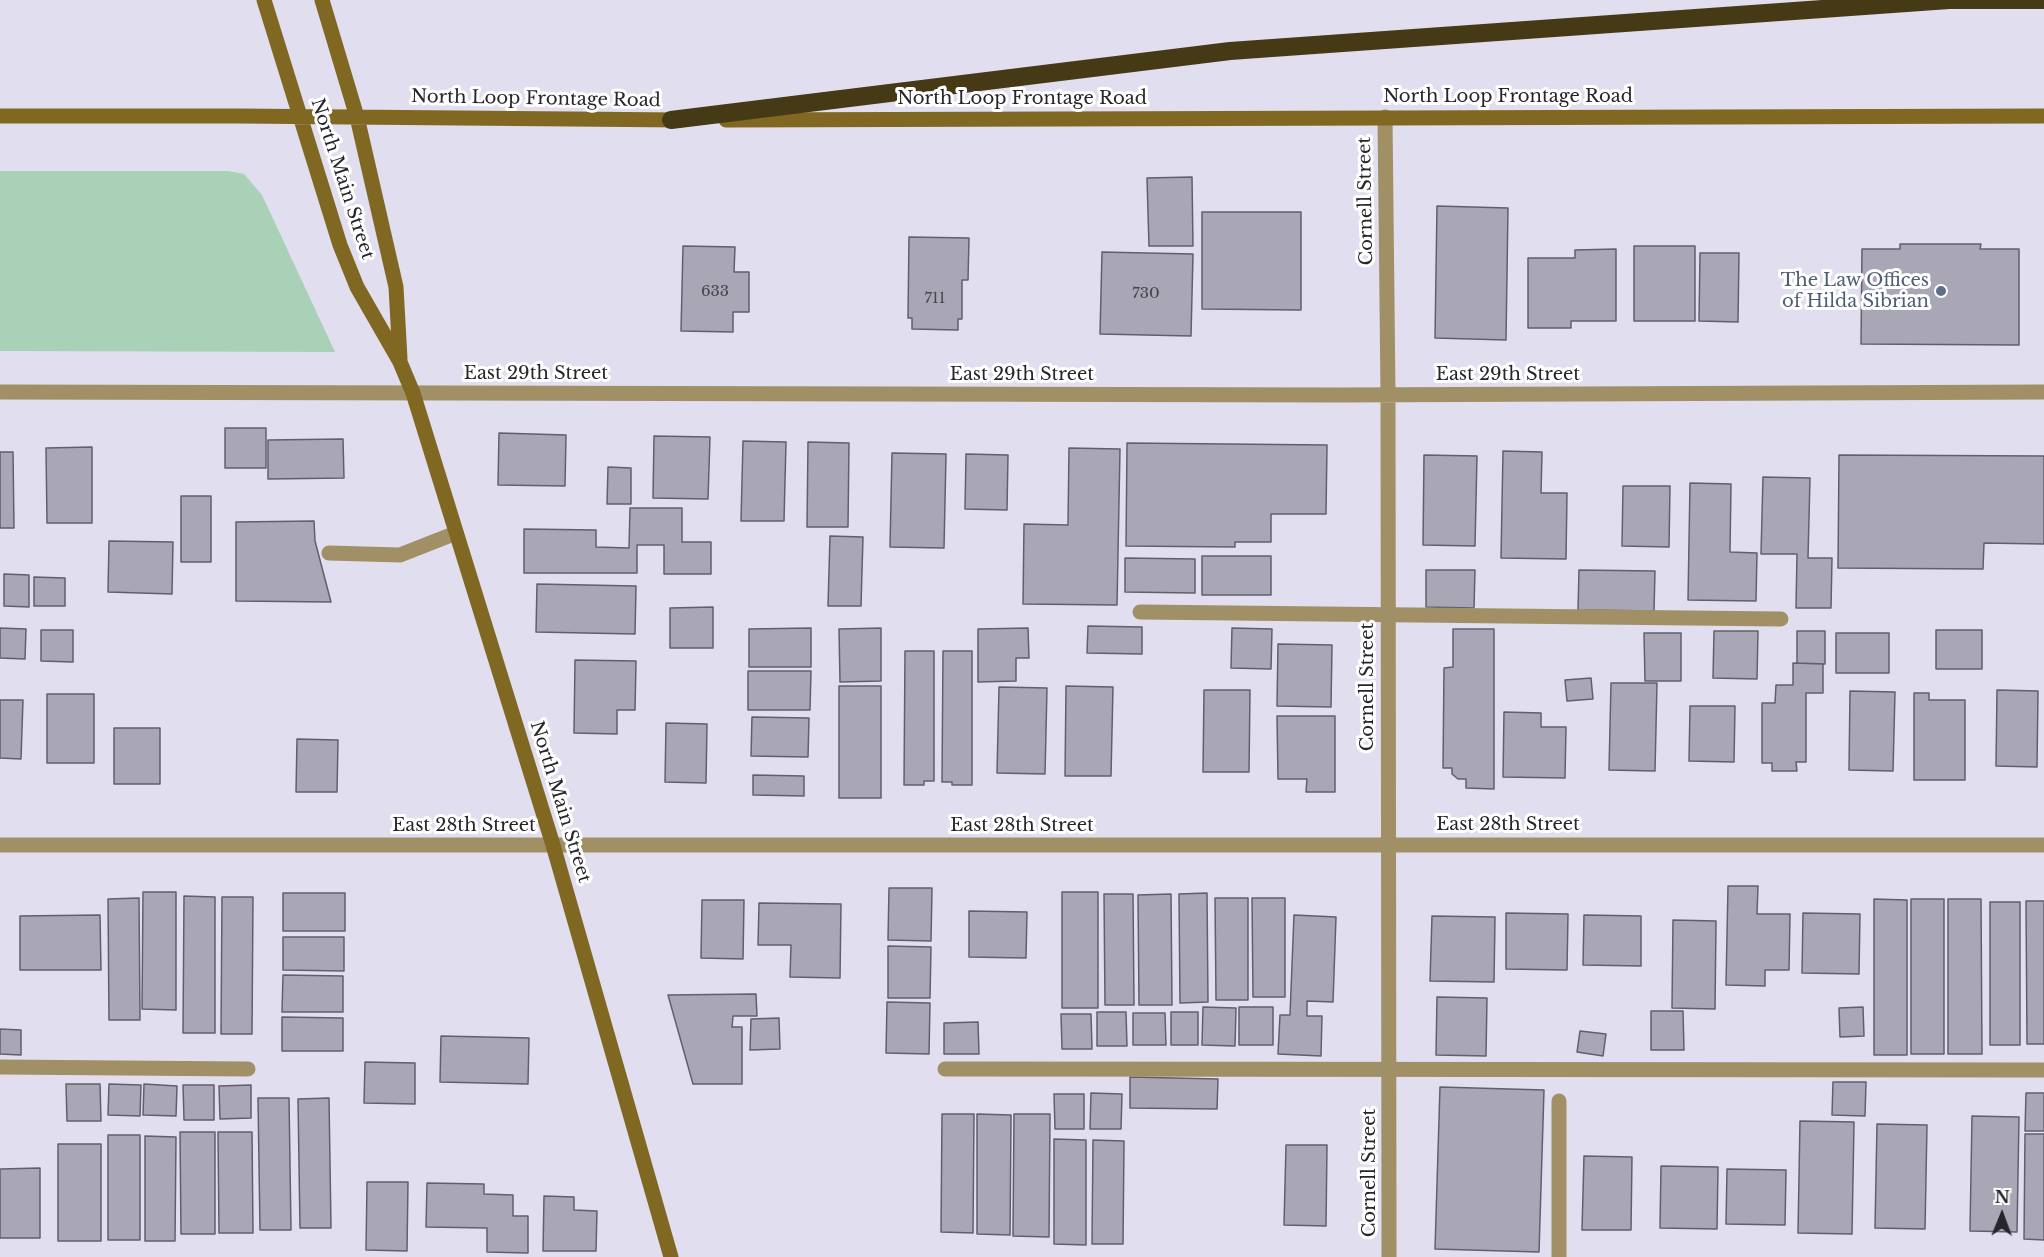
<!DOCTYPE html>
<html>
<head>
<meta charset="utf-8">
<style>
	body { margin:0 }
	#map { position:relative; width:2044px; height:1257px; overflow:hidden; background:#e1deef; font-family:"Libre Baskerville",serif }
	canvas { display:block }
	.north { position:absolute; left:1972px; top:1185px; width:60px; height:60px; -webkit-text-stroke:4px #fff; paint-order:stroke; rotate:1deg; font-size:16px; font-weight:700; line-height:24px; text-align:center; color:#27252b }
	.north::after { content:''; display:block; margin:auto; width:21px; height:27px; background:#27252b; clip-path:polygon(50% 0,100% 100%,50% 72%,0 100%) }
</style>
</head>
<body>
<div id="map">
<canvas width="2044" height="1257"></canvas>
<div class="north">N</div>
</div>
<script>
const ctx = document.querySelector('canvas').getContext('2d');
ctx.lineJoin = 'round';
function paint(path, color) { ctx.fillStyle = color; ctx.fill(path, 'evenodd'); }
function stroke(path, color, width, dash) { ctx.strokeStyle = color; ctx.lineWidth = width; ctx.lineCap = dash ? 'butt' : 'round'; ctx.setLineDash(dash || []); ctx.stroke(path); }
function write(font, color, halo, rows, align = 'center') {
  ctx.font = font + ' "Libre Baskerville",serif'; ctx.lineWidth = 6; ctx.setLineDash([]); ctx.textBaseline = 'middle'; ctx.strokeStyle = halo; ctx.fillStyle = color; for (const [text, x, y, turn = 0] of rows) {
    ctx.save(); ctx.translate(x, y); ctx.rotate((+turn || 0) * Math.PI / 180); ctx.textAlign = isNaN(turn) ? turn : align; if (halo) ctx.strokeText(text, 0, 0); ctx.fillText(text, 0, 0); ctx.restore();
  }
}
paint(new Path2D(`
	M0 171H228L244 174 262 195 335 352 0 351Z`), '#a9d1b7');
const building = new Path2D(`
	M1192 177 1193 246H1149L1147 178Z
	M1437 206 1508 208 1506 340 1435 338Z
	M1202 212H1301V310L1202 309Z
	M909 237 969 238 968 280H962V319H958V330L912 329V318H908Z
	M1900 244H1981L1980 249H2019V345L1861 344 1862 249H1900Z
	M683 246 735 247 734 272H749V312H733V332L681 331Z
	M1634 246H1695V321H1634Z
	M1616 249V321H1571V328H1528V258H1575V250Z
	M1102 252 1193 254 1191 336 1100 334Z
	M1700 253H1739L1738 322 1699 321Z
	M225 428H266V468H225Z
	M499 433 566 435 565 486 498 485Z
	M654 436 710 437 708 499 653 498Z
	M343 439 344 478 268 479V440Z
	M743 441 786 442 784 521H741Z
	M808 442 849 443 848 527H807Z
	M1127 443 1327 445 1326 514H1271V542H1235V547L1126 546Z
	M92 447V523H47L46 448Z
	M1069 448 1120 449 1117 605 1023 604 1024 524 1068 525Z
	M1503 451 1542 452 1541 493H1567L1566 559 1501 558Z
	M0 452H13L14 528H0Z
	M892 453 946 454 944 548 890 547Z
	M966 454 1008 455 1007 510 965 509Z
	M1424 455 1477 456 1475 546 1423 545Z
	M1839 455 2044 456V544L1984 543 1983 569 1838 568Z
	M608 467 631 468V504H607Z
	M1763 477 1810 478 1808 558H1832L1831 608H1796L1797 554H1761Z
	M1690 483 1731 484 1730 552 1757 553 1756 601 1688 600Z
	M1623 486H1670L1669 547 1622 546Z
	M181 496H211V562H181Z
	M630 508H682V542H711V574H664V545H637V573H524V529L596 530V547L629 548Z
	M314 521 315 541 331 602 236 601V522Z
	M830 536 863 537 861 606H828Z
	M109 541 173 542 172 594 108 592Z
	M1202 556H1271V595H1202Z
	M1125 558 1195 559V593L1125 592Z
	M1426 570H1475L1474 608 1426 607Z
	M1579 570 1655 571 1654 611 1578 610Z
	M4 574 29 575V607L4 606Z
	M34 577 65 578V606H34Z
	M537 584 636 586 635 634 536 632Z
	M713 607V648H670V608Z
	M1088 626 1142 627V654L1087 653Z
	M0 628 26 629 25 659 0 658Z
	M811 628V667H749V629Z
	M881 628V681L840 682 839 629Z
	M1028 628 1029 658H1016V681L978 682V629Z
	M1232 628 1272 629 1271 669 1231 668Z
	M1453 629H1494V789L1466 788V779H1458L1452 774V768H1443L1444 668 1453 667Z
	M41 630H73V662L41 661Z
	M1936 630H1982V669H1936Z
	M1714 631H1758L1757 679 1713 678Z
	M1797 631H1825V664L1797 663Z
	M1644 633H1681V681H1645Z
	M1836 633H1889V673H1836Z
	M1278 644 1332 645 1331 707 1277 706Z
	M905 651H934V781H924V785H904Z
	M943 651H972V785H952V782H942Z
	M575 660 636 661 635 710H617V734L574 733Z
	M1793 663 1823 664V693H1806V762H1796L1797 771H1772V763H1762V703H1775L1776 685H1793Z
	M748 671H811L810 710H748Z
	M1591 678 1593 699 1567 701 1565 680Z
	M1611 683H1657L1655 771 1609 770Z
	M839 686H881V798H839Z
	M1066 686 1113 687 1111 776H1065Z
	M999 687 1047 688 1045 774 997 773Z
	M1204 690H1250L1249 772H1203Z
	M1997 690 2038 691 2037 767 1996 766Z
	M1850 691 1895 692 1893 771 1849 770Z
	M1914 693H1929V700H1965V780H1914Z
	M47 694H94V763H47Z
	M0 700H23L21 759 0 758Z
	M1690 706H1735L1734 762 1689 761Z
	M1504 712 1541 713V727H1566L1565 778 1503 777Z
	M1277 716H1335V792H1306L1307 779H1278Z
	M752 717 809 718 808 757 751 756Z
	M666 723 707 724 706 783 665 782Z
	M114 728H160V784H114Z
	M297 739 338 740 337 792H296Z
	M753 775 804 776V796L753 795Z
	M1728 886H1758L1757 914H1790L1789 970H1765V986L1726 985Z
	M889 888H932L931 941 888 940Z
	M143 892H176V1010L142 1009Z
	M1062 892H1098V1008H1062Z
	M283 893H345V931H283Z
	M1207 893 1208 1002 1180 1003 1179 894Z
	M1104 894H1133L1134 1005H1105Z
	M1171 894 1172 1005H1139L1138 895Z
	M184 896 215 897V1033H183Z
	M222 897H253L252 1034H221Z
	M139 898 140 1020H109L108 899Z
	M1215 898H1248V1000H1216Z
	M1252 898H1285V997H1253Z
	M1874 899 1907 900V1055H1874Z
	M1911 899H1944V1054H1911Z
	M1948 899H1981L1982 1054H1948Z
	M702 900H744L743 959 701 958Z
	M2026 901H2044V1044H2027Z
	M1990 902H2020V1045H1990Z
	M759 903 841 904 840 978 790 977 791 945H758Z
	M969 911 1027 912 1026 958 969 957Z
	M1506 913 1568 914 1567 970 1506 969Z
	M1803 913 1860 914 1859 974 1802 973Z
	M100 915 101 970H20V916Z
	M1294 915 1336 917 1333 1002 1307 1001V1016H1322L1321 1056 1278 1054 1280 1015H1290Z
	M1584 915 1641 916V966L1583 965Z
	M1432 916 1495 917 1494 982 1430 981Z
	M1673 920 1716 921 1715 1009 1672 1008Z
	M283 937H344V971L283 970Z
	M888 946 931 947 930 998H888Z
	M283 975 343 976V1012H282Z
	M756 994 757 1016H733L732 1027H742V1084H693L668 995Z
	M1437 997 1487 998 1486 1056 1436 1055Z
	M887 1002 930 1003 929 1054 886 1053Z
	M1203 1007 1236 1008 1235 1046 1202 1045Z
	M1239 1007H1273V1045H1239Z
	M1863 1007 1864 1036 1840 1037 1839 1008Z
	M1651 1011H1683L1684 1050H1651Z
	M1097 1012H1126L1127 1046H1097Z
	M1171 1012H1198V1045H1171Z
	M1133 1013H1165L1166 1045H1133Z
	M1061 1014H1091L1092 1049H1062Z
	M282 1017 343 1018V1051H282Z
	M779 1018 780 1049 750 1050 751 1019Z
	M978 1022 979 1054H944V1023Z
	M0 1029 21 1030V1055L0 1054Z
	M1580 1031 1606 1034 1603 1056 1577 1052Z
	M441 1036 529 1038 528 1084 440 1082Z
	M365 1062 415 1063V1104L364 1103Z
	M1130 1077 1218 1079 1217 1109 1130 1108Z
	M1833 1082H1866L1865 1116 1832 1115Z
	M66 1084H100L101 1121H67Z
	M109 1084 141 1085 140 1116 108 1115Z
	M144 1084 177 1086 176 1116 143 1115Z
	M183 1085H214V1120H184Z
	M251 1085V1118L220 1119 219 1086Z
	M1440 1087 1544 1090 1539 1252 1435 1249Z
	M1091 1093 1122 1094 1121 1129H1090Z
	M2026 1093H2044V1131H2025Z
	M1054 1094H1084V1129H1055Z
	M258 1098H289L291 1230H260Z
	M329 1098 331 1228H300L298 1099Z
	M942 1114H974L973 1233 941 1232Z
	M977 1114 1011 1115 1010 1235 977 1234Z
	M1014 1114H1050L1049 1237 1013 1236Z
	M1972 1116 2019 1117 2017 1232 1970 1231Z
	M1800 1121 1854 1122 1852 1234 1798 1233Z
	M1877 1124 1927 1125 1925 1229 1875 1228Z
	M180 1132H215V1234H181Z
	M218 1132H252L253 1233H219Z
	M2025 1134H2044V1240L2024 1239Z
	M108 1135H140V1240H108Z
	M145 1136 176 1137 175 1241H145Z
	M1054 1139 1086 1140V1245L1054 1244Z
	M1093 1140 1124 1141 1123 1244H1092Z
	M58 1144H101V1241H58Z
	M1286 1145H1327L1326 1226 1284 1225Z
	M1584 1156 1632 1157 1631 1230H1582Z
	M1661 1166 1718 1167 1717 1229 1660 1228Z
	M40 1168V1238H0V1169Z
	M1727 1169 1786 1170 1785 1225 1726 1224Z
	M367 1182H408L407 1251 366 1250Z
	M427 1183 484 1184V1194L513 1195V1216H528V1253L487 1252V1228L426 1227Z
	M544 1196 574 1197V1210L597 1211 596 1251H543Z`);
paint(building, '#a9a6b6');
stroke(building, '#625f6d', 1.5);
stroke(new Path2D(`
	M329 553 400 555 456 533
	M1140 612 1781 619
	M0 1067 248 1069
	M945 1069 2044 1070
	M1559 1101V1257`), '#a19066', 15);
stroke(new Path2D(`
	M1385 117 1388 395 1389 1257
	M0 392 1342 395 2044 392
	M0 845H2044`), '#a19066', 15);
stroke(new Path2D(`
	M264 0 340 245 357 287 400 362 413 393 553 845 671 1257
	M322 0 357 117 396 287 400 359
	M0 116H239L681 120
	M726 120 2044 116`), '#816822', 15);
stroke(new Path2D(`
	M1938 0H2044
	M671 120 1230 51 1949 0`), '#463916', 18);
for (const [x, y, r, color] of [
	[1941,291,6,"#5c6f8a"]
]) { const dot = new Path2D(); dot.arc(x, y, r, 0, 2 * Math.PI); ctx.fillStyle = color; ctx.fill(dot); stroke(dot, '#fff', 2); }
write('15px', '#48454e', null, [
	["633",715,292],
	["730",1146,294],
	["711",935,299]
]);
write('18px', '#27252b', '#fff', [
	["North Loop Frontage Road",1508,97],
	["North Loop Frontage Road",536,99,1],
	["North Loop Frontage Road",1022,99],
	["North Main Street",342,179,72],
	["Cornell Street",1366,201,-91],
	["East 29th Street",536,374],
	["East 29th Street",1022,375],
	["East 29th Street",1508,375],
	["Cornell Street",1368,687,-90],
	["North Main Street",560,802,73],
	["East 28th Street",1508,825],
	["East 28th Street",464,826],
	["East 28th Street",1022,826],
	["Cornell Street",1370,1173,-90]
]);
write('18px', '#4e5e75', '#fff', [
	["The Law Offices",1929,281],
	["of Hilda Sibrian",1929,302]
], 'right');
</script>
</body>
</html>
